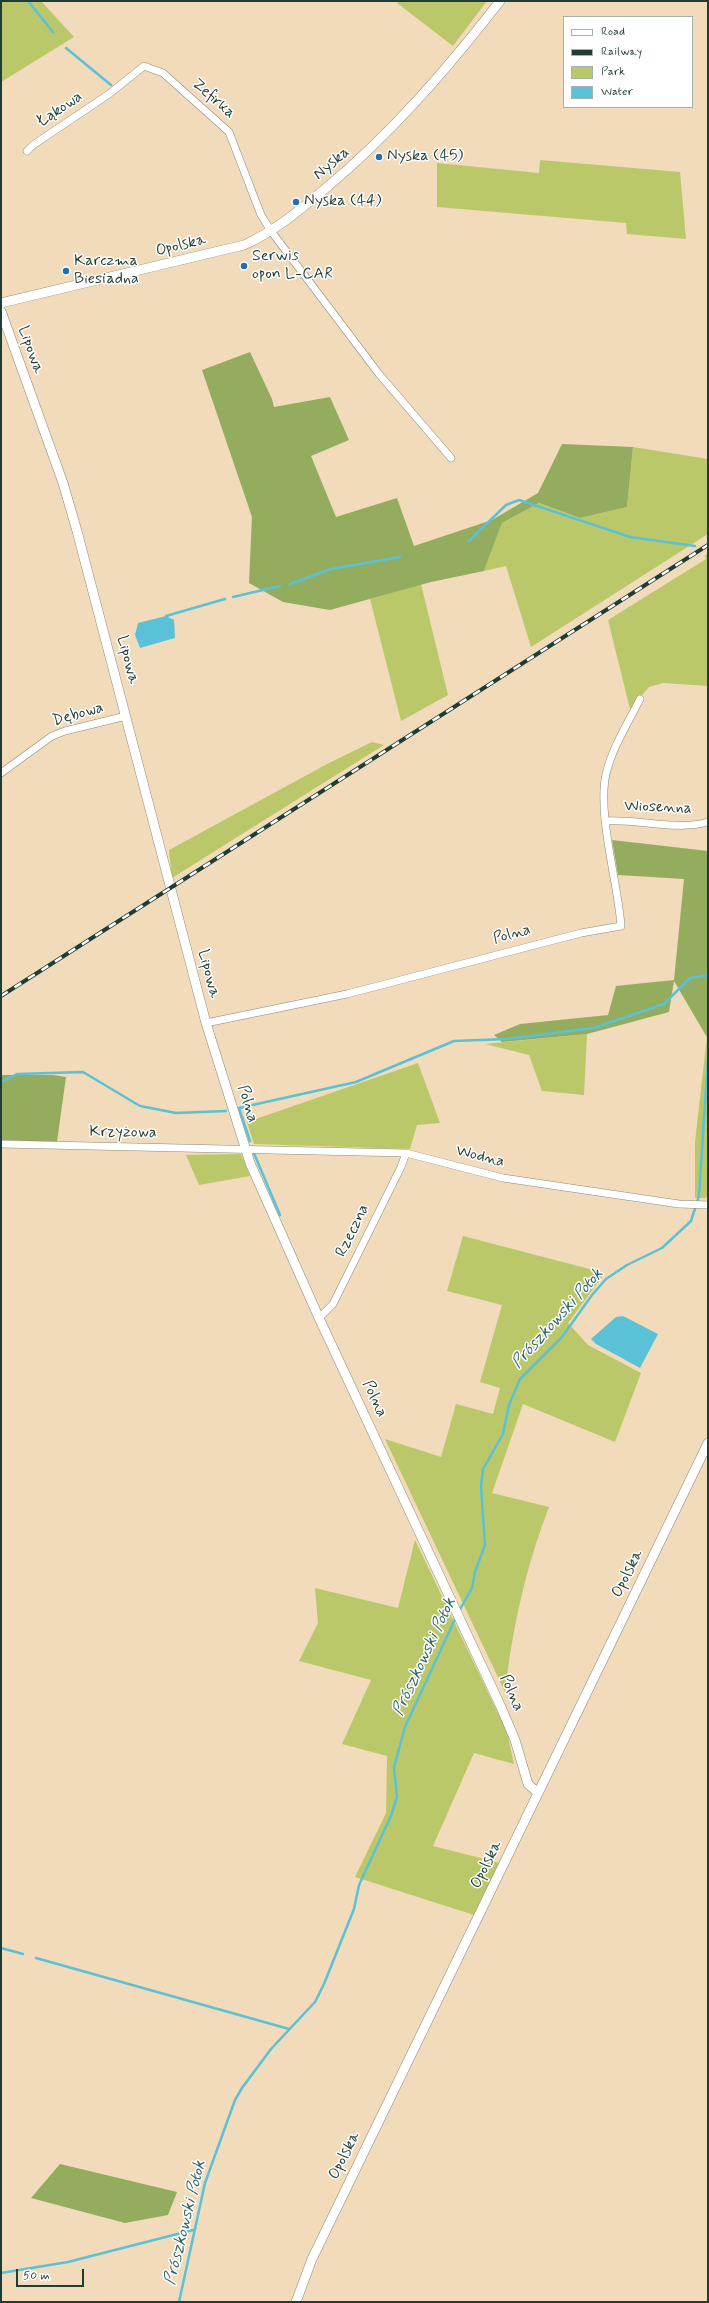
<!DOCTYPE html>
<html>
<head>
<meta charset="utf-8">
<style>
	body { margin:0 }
	#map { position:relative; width:709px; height:2303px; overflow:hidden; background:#f1dbbb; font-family:Mynerve,sans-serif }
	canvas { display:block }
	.frame { position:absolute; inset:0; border:2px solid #1f3d34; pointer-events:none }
	.legend { position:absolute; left:563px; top:16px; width:130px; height:92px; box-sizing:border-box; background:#fff; border:1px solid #a5b1ae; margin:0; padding:5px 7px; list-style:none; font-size:12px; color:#1f3d34 }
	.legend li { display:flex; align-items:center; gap:8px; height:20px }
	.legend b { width:20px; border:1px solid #a5b1ae }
	.scale { position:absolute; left:16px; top:2269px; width:68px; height:18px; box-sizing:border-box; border:2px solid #1f3d34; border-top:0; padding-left:5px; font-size:12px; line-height:14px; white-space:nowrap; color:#1f3d34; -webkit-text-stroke:3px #fff; paint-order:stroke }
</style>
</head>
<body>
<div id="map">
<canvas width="709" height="2303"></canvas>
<div class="frame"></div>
<ul class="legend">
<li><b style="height:5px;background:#fff"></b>Road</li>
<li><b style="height:5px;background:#1f3d34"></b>Railway</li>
<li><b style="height:11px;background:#bbc86a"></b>Park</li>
<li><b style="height:11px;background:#5ac1d7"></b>Water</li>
</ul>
<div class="scale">50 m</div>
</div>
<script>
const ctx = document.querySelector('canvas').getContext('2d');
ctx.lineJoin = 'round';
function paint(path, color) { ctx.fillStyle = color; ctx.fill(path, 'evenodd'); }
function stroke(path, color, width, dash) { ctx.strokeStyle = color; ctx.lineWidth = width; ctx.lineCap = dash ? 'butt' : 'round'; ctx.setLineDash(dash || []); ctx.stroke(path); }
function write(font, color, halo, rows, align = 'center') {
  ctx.font = font + ' Mynerve,sans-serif'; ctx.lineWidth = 3; ctx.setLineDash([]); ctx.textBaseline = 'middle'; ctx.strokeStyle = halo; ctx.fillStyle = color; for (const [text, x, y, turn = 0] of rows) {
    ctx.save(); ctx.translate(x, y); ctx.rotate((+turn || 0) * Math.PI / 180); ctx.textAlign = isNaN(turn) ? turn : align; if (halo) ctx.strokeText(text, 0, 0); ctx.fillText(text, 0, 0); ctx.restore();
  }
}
paint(new Path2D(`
	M1 1H41L74 37 1 82Z
	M398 1H487L453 46 397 3Z
	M540 160 680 172 686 239 627 234 626 223 437 207V163L539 173Z
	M633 447 708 459V534L531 647 506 566 484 571 502 523 539 503 580 518 627 507Z
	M708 554V686L663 683 649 687 630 709 608 620 706 559 705 555Z
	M421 584 448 695 401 721 370 599Z
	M372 742 384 745 172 878 169 850 329 763Z
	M587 1034 584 1095 542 1091 529 1055 485 1044Z
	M707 1036 708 1194 706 1198H695V1142Z
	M418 1063 440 1123 417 1125 410 1149 254 1144 247 1122Z
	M241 1154 250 1176 199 1185 186 1155Z
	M463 1236 605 1273 568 1323 588 1345 641 1373 615 1442 523 1404 492 1493 549 1507C525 1570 513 1626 505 1692L385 1439 441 1457 456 1404 493 1414 500 1388 480 1382 502 1305 447 1291Z
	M415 1540 507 1732 514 1764 474 1753 433 1846 500 1863 474 1915 355 1877 386 1813 387 1756 342 1744 371 1680 299 1661 318 1623 315 1588 398 1608Z`), '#bbc86a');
paint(new Path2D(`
	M250 352 272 399 274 407 330 397 349 440 311 456 336 517 397 498 414 546 492 520 538 493 562 444 633 447 627 507 580 518 539 503 502 523 484 571 431 582 330 610 283 602 249 583 252 517 202 370Z
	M612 840 708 851V1039L674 981 669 1012 587 1034 502 1042 494 1035 520 1024 608 1015 616 986 674 980 684 879 618 875Z
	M1 1075H53L66 1077 57 1142 1 1140Z
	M60 2164 177 2192 168 2215 125 2223 31 2198Z`), '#94ac5e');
paint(new Path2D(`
	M166 616 174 620 175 638 140 648 135 635 138 623Z
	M623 1316 658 1334 640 1368 596 1344 591 1339 616 1317Z`), '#5ac1d7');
stroke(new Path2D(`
	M28 1 53 32
	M66 48 111 85
	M469 541 506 505 519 500 630 537 695 546
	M290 584 331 569 400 557
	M233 597 280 586
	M166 616 225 599
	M1 1082 17 1074 83 1072 140 1106 176 1113 226 1111
	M250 1141 239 1108 356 1082 454 1041 506 1039 594 1028 664 1004 690 978 708 975
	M253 1151 280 1215
	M459 1611 472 1588 475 1572 485 1545 481 1486 483 1469 503 1434 509 1405 520 1379 562 1337 592 1295 606 1279 627 1265 662 1248 691 1221 699 1196 708 1058
	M1 1948 23 1954
	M36 1958 289 2029
	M1 2273 68 2262 193 2230
	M179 2302 205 2183 235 2100 242 2088 271 2049 315 2002 324 1984 354 1909 359 1885 391 1816 397 1797 394 1767 405 1727 456 1617`), '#5ac1d7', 2.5);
const minor = new Path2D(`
	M27 151 33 145 109 94 144 66 163 73 229 132 261 215 271 231 379 374 451 458
	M1 773 52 736 65 731 126 716
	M606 821C639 819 676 831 708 822
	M206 1023 347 994 581 933 621 926C618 883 597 814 606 774 612 748 628 723 640 699
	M1 1144 406 1153 503 1178 679 1204 708 1205
	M319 1318 333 1304 401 1167 406 1153`);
const tertiary = new Path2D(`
	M1 303 244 245C275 231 300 210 326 188 392 133 448 68 500 1
	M1 311 63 483 77 531 206 1023 250 1163 319 1318 501 1707 515 1740 528 1784 538 1793
	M296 2302 312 2259 708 1443`);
stroke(minor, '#888c78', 8);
stroke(tertiary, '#888c78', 10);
stroke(minor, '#fff', 7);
stroke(tertiary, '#fff', 9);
const rail = new Path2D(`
	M1 996 708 545`);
stroke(rail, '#1f3d34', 4);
stroke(rail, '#fff', 2.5, [8]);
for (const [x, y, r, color] of [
	[379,157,4,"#1f6fb2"],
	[296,202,4,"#1f6fb2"],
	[244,266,4,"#1f6fb2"],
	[66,271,4,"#1f6fb2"]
]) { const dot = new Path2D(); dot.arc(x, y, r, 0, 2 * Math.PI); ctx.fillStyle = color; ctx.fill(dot); stroke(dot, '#fff', 1.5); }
write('16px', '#1f3d34', '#fff', [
	["Zefirka",213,99,41],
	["Łąkowa",60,110,-34],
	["Nyska",332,164,-40],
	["Opolska",181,246,-14],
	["Lipowa",30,350,70],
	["Lipowa",127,660,75],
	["Dębowa",78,715,-16],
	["Wiosenna",658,808,2],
	["Polna",512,935,-15],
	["Lipowa",208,974,75],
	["Polna",247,1104,73],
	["Krzyżowa",123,1133,1],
	["Wodna",480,1157,14],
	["Rzeczna",353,1231,-64],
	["Polna",374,1399,65],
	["Opolska",628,1574,-64],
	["Polna",511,1693,66],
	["Opolska",487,1865,-64],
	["Opolska",345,2156,-64]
]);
write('16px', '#1f3d34', '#fff', [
	["Nyska (45)",387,157],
	["Nyska (44)",304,202],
	["Serwis",252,257],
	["opon L-CAR",252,275],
	["Karczma",74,262],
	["Biesiadna",74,280]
], 'left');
write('italic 17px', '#316565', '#fff', [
	["Prószkowski Potok",558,1319,-48],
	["Prószkowski Potok",425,1657,-65],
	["Prószkowski Potok",186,2223,-76]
]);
</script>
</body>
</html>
